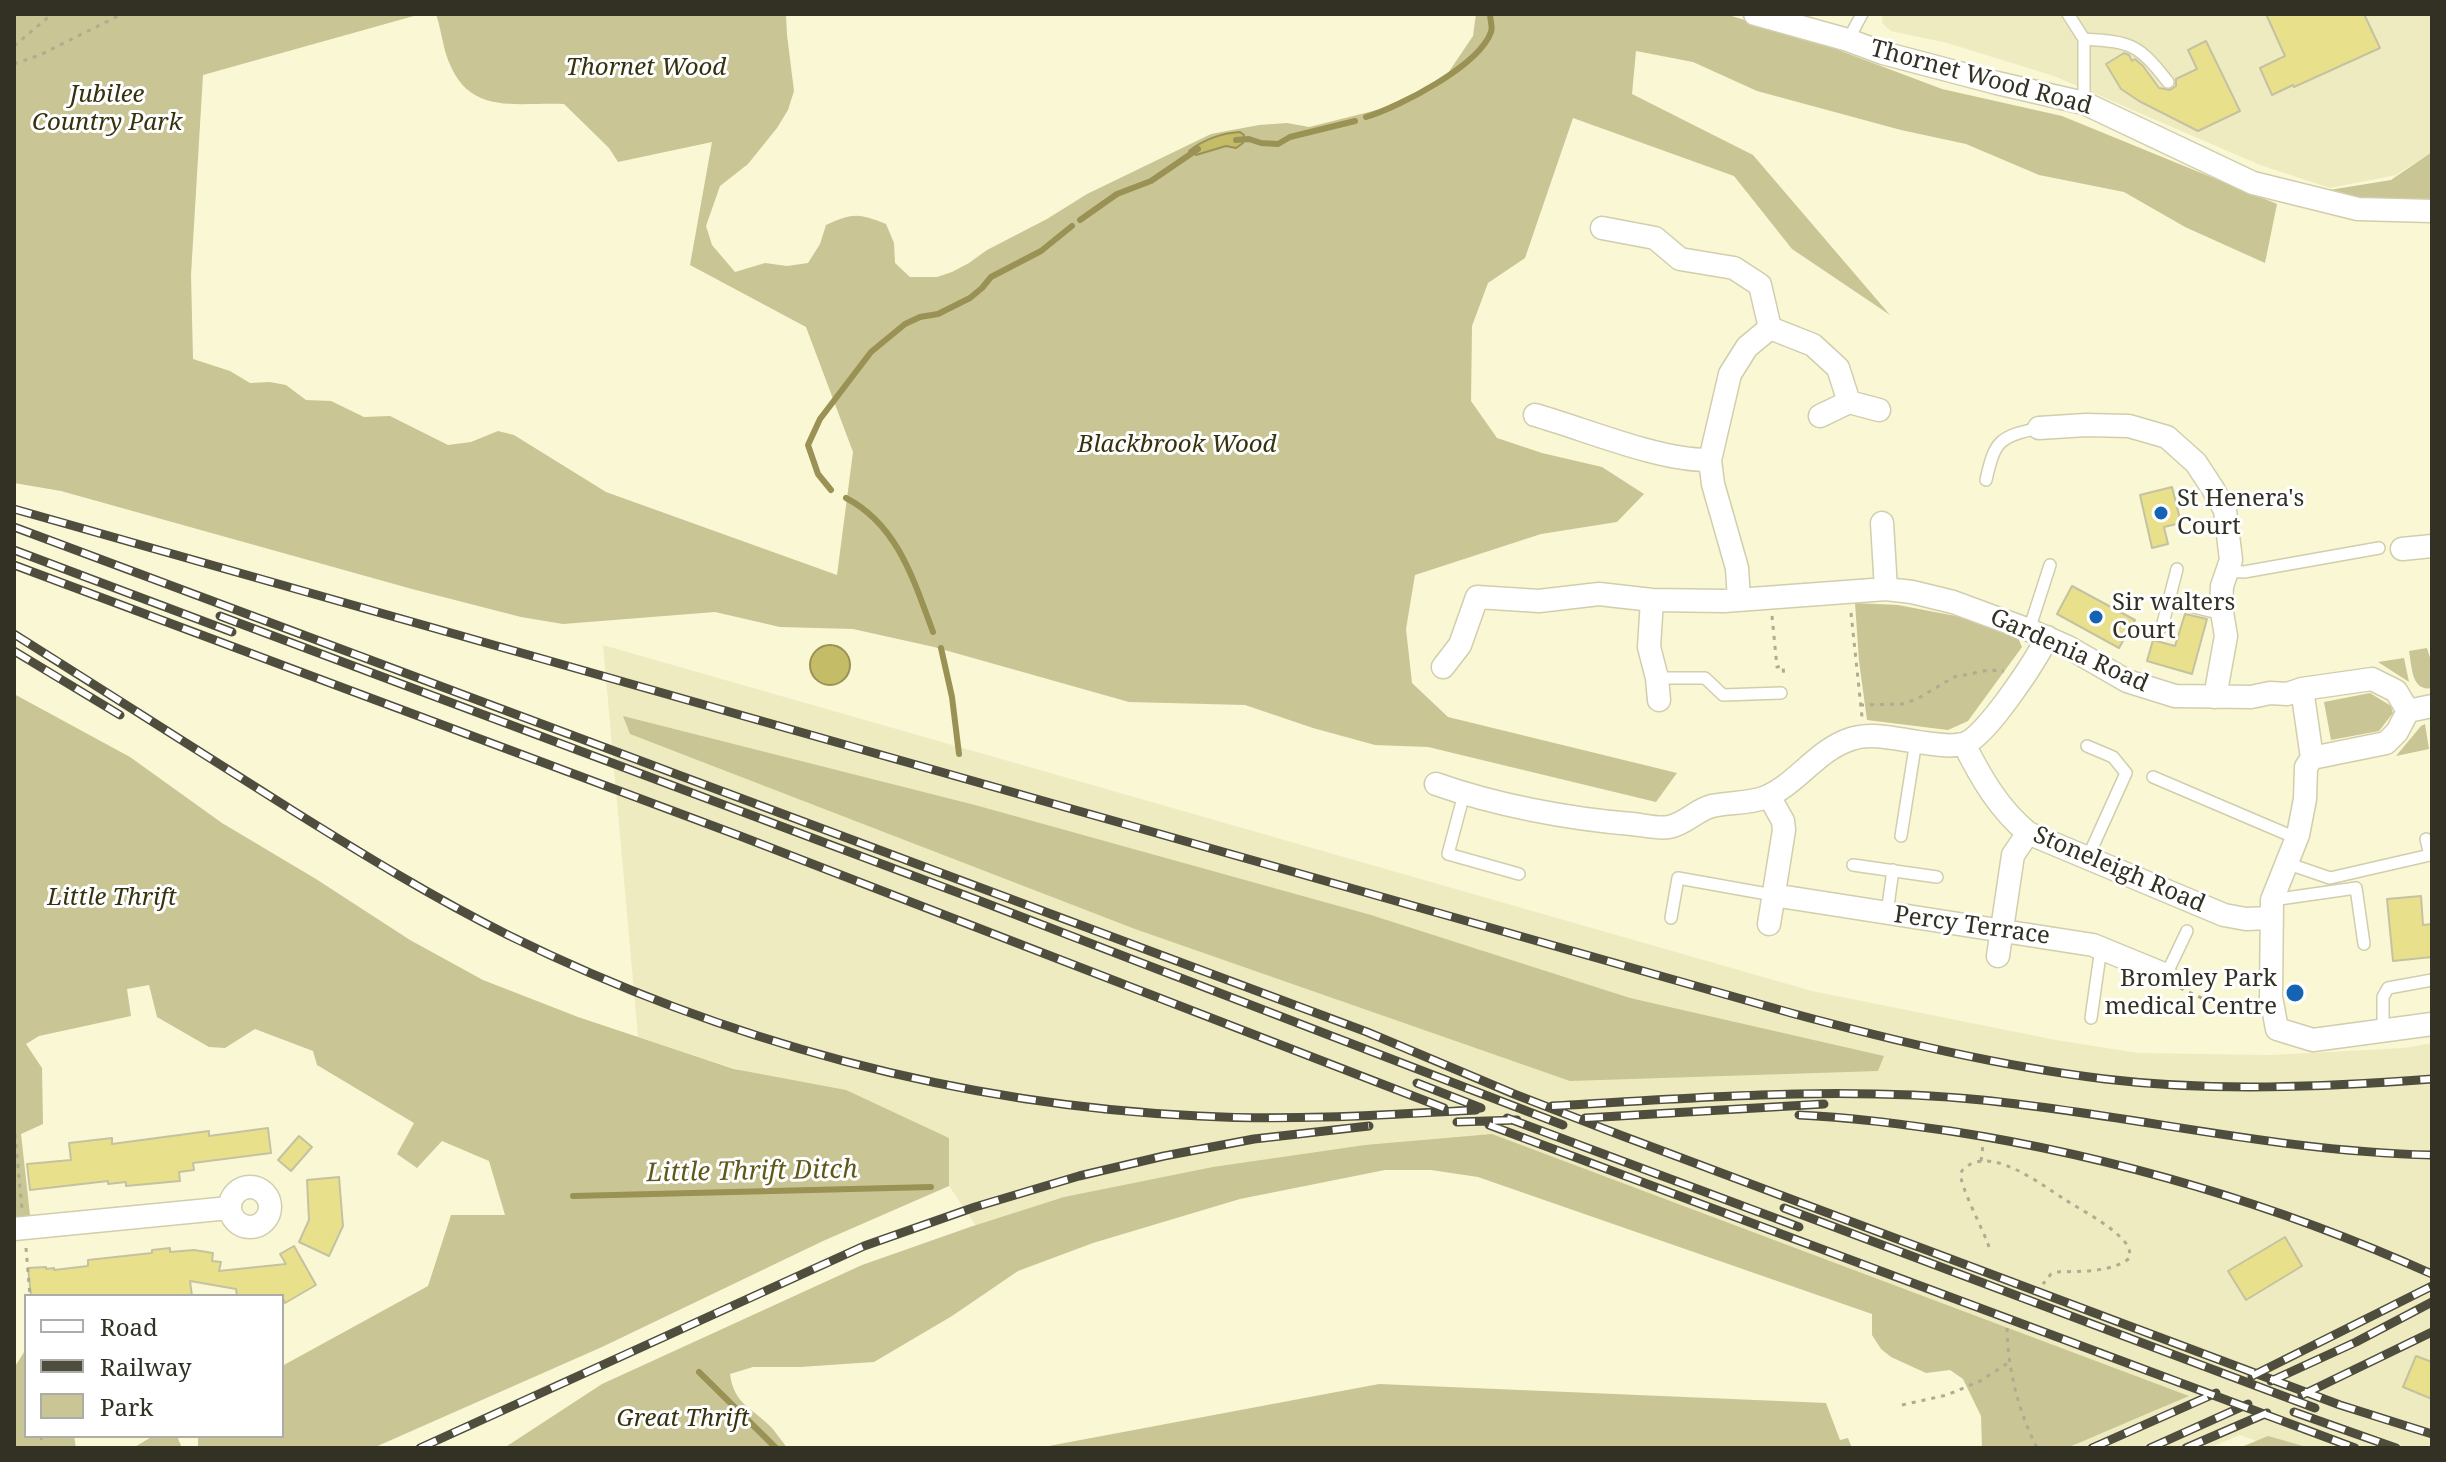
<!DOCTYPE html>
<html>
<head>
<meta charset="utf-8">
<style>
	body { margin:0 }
	#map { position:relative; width:2446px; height:1462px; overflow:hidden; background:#faf7d4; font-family:"Noto Serif",serif }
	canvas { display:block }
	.frame { position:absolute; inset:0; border:16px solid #323124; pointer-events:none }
	.legend { position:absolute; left:24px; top:1294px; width:260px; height:144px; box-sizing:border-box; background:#fff; border:2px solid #adada7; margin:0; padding:10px 14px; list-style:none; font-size:24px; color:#323124 }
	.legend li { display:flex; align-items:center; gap:16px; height:40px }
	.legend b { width:40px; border:2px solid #adada7 }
</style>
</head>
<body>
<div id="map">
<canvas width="2446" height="1462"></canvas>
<div class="frame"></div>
<ul class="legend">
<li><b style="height:10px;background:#fff"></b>Road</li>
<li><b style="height:10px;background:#4f4e3e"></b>Railway</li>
<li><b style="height:22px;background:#cac594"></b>Park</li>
</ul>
</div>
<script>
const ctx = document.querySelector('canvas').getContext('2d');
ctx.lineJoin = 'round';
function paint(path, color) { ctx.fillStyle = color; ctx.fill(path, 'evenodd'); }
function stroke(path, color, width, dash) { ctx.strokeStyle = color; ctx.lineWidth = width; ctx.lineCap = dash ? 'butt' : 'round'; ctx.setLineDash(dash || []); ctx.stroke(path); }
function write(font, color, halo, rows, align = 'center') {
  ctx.font = font + ' "Noto Serif",serif'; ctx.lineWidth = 6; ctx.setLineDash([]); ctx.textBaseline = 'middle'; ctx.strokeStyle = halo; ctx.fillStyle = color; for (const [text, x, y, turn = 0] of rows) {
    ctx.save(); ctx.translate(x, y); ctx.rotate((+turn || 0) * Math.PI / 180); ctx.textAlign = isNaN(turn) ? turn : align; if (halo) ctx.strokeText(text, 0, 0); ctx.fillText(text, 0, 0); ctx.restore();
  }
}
paint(new Path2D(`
	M1883 14H2432V152L2396 175 2330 188 2260 165 2054 76 1947 43 1891 31 1882 23Z
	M603 645 1812 991 2056 1040 2138 1053 2271 1055 2404 1048 2432 1043V1448H2274L2240 1435 2209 1448H2067L2164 1407 1480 1147 981 1233 949 1186V1138L638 1037Z`), '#efebc1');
paint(new Path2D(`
	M14 14H421L203 75 191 275 193 359 230 371 250 383 270 382 286 385 306 400 331 401 364 417 390 416 448 445 471 442 498 431 514 435 606 492 837 575 853 452 806 327 690 265 712 142 618 162 609 148 564 104C510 102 465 117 445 51 442 39 440 26 436 14H786L787 35 794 91 788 110 777 128 748 164 720 186 706 226 712 245 735 272 765 263 787 266 808 263 820 244 826 225C854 213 857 213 886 224L894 243 895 263 910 277H937L952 272 969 263 987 250 1047 219 1087 194 1211 134 1259 125 1287 123 1309 127 1381 109 1444 79 1473 36 1476 14H1725L1817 42 1942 89 2062 116 2277 204 2265 263 2185 227 2124 192 2039 175 1966 144 1901 130 1757 91 1693 62 1636 51 1632 94 1753 155 1890 315 1792 249 1734 176 1573 118 1525 258 1488 283 1472 326 1471 401 1497 438 1542 453 1602 467 1644 494 1617 522 1541 534 1415 575 1406 629 1412 683 1448 717 1677 773 1656 802 1428 747 1375 745 1313 728 1245 705 1129 702 934 647 853 629 780 627 715 612 563 624 521 617 412 589 61 491 14 483Z
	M2432 152V201H2362L2317 192 2391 180Z
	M1855 603 1898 605 1961 617 2018 638 2022 647 1968 721 1948 730 1867 720 1859 661Z
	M2427 648 2432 664V688C2411 692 2412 666 2409 651Z
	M2404 658 2409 682 2378 662Z
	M2370 693 2391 706 2393 713 2379 731 2331 740 2324 702Z
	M14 694 130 757 222 823 316 879 410 940 483 980 578 1017 734 1069 846 1090 949 1138V1186L823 1241 602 1347 373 1448H198V1436H282V1366L428 1286 451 1215H505L489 1161 442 1141 417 1168 397 1154 414 1123 317 1065 313 1051 255 1029 225 1048 209 1047 157 1017 149 985 127 989 131 1016 39 1036 26 1044 42 1068 43 1124 21 1134 30 1215 14 1219Z
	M623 716 975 805 1371 915 1630 998 1884 1056 1878 1071 1570 1081 1135 929 630 734Z
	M2425 724 2429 749 2396 756 2421 726Z
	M1492 1134 2189 1396 2067 1448H1982L1981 1416 1963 1379 1950 1370 1926 1373 1891 1357 1881 1349 1872 1335V1314L1478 1177 1431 1170H1385L1240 1199 1093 1243 1018 1271 952 1316 874 1362 800 1367H753L730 1374C734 1405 753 1408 772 1428 777 1434 782 1441 787 1448H504L602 1384 862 1265 970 1227 1064 1197 1213 1167 1365 1145Z
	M26 1349V1436H74L76 1448H14V1368Z
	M1379 1384 1826 1403 1840 1440 1848 1438 1852 1448H1038Z
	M153 1436H177L182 1448H133Z
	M2268 1436 2310 1448H2239Z`), '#cac594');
const water = new Path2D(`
	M1240 132 1244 135 1243 143 1236 148 1226 146 1196 155 1189 151C1203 140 1222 133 1240 132Z
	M810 665a20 20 0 1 1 40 0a20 20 0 1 1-40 0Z`);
paint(water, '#c5bc68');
stroke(water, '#999254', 2);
stroke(new Path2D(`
	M1366 117C1399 107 1479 66 1491 32 1493 27 1490 20 1490 14
	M1236 140 1249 139 1261 143 1278 144 1290 137 1355 121
	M1080 220 1117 194 1151 181 1198 149
	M831 490 818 474 808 445 820 419 871 352 905 324 920 317 938 314 970 298 982 288 991 277 1041 251 1072 226
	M846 498C898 525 914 581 933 632
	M941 648 952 697 959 754
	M573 1196 931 1187
	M699 1372 776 1448`), '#999254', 6);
const building = new Path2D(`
	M2266 14H2364L2380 48 2294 87 2293 85 2272 95 2260 68 2285 56Z
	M2206 41 2240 111 2198 131 2139 101 2121 89 2106 64 2124 53 2129 55 2132 61 2135 59 2143 66 2159 88 2170 90 2176 86V79L2197 69 2188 50Z
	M2172 487 2181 523 2164 527 2168 544 2152 548 2140 495Z
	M2072 586 2135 620 2119 648 2057 614Z
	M2185 614 2207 619 2192 674 2147 661 2153 640 2175 646Z
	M2421 896 2423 925 2432 924V957L2393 961 2387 899Z
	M268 1128 271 1153 193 1163 194 1170 179 1172 180 1181 126 1186V1182L108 1184V1181L30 1190 27 1164 71 1160 69 1143 112 1138V1144L209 1131V1136Z
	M299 1136 312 1147 291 1171 278 1160Z
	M339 1177 343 1226 329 1256 299 1242 309 1220 307 1180Z
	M2285 1237 2302 1266 2246 1300 2228 1271Z
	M294 1246 316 1285 285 1303 282 1296H237L236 1289 190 1281 192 1296H31L28 1268 46 1267V1269L54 1268V1270L88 1266V1260L152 1253V1250L170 1248V1252L194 1250 213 1253 212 1261 221 1262 219 1271 286 1264 280 1254Z
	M2416 1356 2432 1362V1399L2403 1387Z`);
paint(building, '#e9e08b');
stroke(building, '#c5c2a1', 2);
const service = new Path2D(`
	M2068 14 2084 39C2132 42 2138 44 2168 82
	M2084 39V103
	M1848 40 1862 14
	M1986 480C1995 440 1999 437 2039 428
	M2227 571 2244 572 2379 548
	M2169 601 2222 614
	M2162 627 2177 569
	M2029 630 2050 565
	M1657 678H1705L1723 695 1781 693
	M2087 746 2113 757 2126 773 2088 857
	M2153 777 2296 838
	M1464 794 1448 854 1519 874
	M1901 836 1916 741
	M2286 863 2330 878 2430 855 2426 839
	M1853 865 1937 877
	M2272 900 2356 888 2364 944
	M1887 913 1893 870
	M1671 918 1678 878 1773 895
	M2166 975 2187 931
	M2091 1018 2101 948
	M2383 1031V997L2388 988 2432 980`);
const minor = new Path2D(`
	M1755 14 1848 40 1883 53 1997 83 2084 103 2253 183 2358 209 2432 211
	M1602 228 1655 238 1680 259 1734 268 1760 285 1770 328
	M1770 328 1813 345 1838 368 1849 402 1879 410
	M1535 415C1585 429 1659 461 1710 460
	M1820 416 1849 402
	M2039 428 2086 425 2129 426 2167 437 2196 463 2213 489 2225 510 2231 560 2222 586 2221 606 2226 636 2215 697
	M1882 523 1886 589
	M2402 549 2432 546
	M1652 600 1649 647 1657 678 1659 700
	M1739 600 1737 568 1713 484 1710 460 1730 374 1747 347 1770 328
	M1443 667 1460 645 1477 597 1539 601 1599 594 1652 600 1724 601 1886 589 1912 592 1953 602 2029 630 2068 647 2127 681 2175 696 2251 697 2270 693 2287 694 2302 689 2372 679 2396 691 2408 711
	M2302 689 2312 758 2386 743 2397 732 2408 711
	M2408 711 2432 706
	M1964 744C1981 778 1999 809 2028 833L2224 915 2246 919 2270 918
	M2312 758 2306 767 2305 799 2298 835 2272 900 2271 997 2277 1029 2313 1040 2432 1024
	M1436 784C1495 805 1569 819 1632 824 1643 825 1658 829 1669 827 1685 824 1696 810 1712 806 1730 802 1749 804 1766 797 1798 783 1817 750 1851 739 1872 732 1897 739 1918 742 1933 744 1952 748 1966 743 1987 735 2037 659 2047 637
	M1769 796 1783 821 1784 830 1769 924
	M1773 895 2093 945 2166 975
	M1998 956 2013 855 2028 833
	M230 1207a20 20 0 1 1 40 0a20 20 0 1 1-40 0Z
	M14 1229 229 1208`);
stroke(service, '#d1cead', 14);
stroke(minor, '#d1cead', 25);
stroke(new Path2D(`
	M14 46 52 14
	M14 64 40 55 122 14
	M1851 613 1862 717
	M1772 616 1777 667 1783 666 1784 678
	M1860 705 1902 704 1917 699 1954 677 1989 670 2004 671
	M2180 988 2219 1006 2252 1000
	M14 1124 22 1209
	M1981 1161 1984 1137
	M1989 1247C1985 1233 1958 1183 1961 1173 1962 1169 1966 1167 1969 1165 1996 1149 2042 1185 2064 1199 2084 1212 2108 1223 2124 1241 2129 1246 2130 1251 2130 1258 2110 1273 2081 1271 2057 1272L2051 1274 2043 1284
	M26 1248 30 1296
	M2007 1328C2008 1370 2018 1410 2037 1448
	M1902 1405 1947 1395 1980 1381 2008 1363
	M41 1436 42 1448`), '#aeac91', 3, [4, 6]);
stroke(service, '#fff', 11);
stroke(minor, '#fff', 22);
const rail = new Path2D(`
	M14 509 1791 1013C1895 1041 1999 1066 2105 1079 2214 1092 2323 1087 2432 1079
	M14 527 1367 1032 1514 1094 1620 1135 2340 1405 2432 1434
	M14 550 232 632
	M14 565 740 836 1444 1108
	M220 616 975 899 1563 1125
	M14 634C108 693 201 753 295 812 364 855 434 898 508 935 723 1041 959 1105 1199 1116 1292 1121 1384 1115 1476 1110
	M14 651 120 715
	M1417 1083 1481 1108
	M1552 1106C1695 1098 1839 1086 1982 1100 2132 1115 2280 1152 2432 1155
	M1799 1115C1849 1117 1900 1124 1950 1131 2117 1157 2278 1205 2432 1274
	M1507 1118 1799 1227
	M1585 1118 1824 1104
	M1457 1122 1517 1120
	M1489 1125 2355 1448
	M1784 1208 2315 1408
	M2252 1376 2432 1286
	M2271 1381 2356 1342 2432 1302
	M2302 1395 2432 1332
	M2294 1412 2396 1448
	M420 1448 864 1246 975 1207 1079 1176 1164 1156 1254 1139 1369 1126
	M2092 1448 2216 1393
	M2150 1448 2248 1404
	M2186 1448 2267 1413`);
stroke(rail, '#4f4e3e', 9);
stroke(rail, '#fff', 6, [18]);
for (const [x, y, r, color] of [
	[2161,513,8,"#1564b3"],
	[2096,617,8,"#1564b3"],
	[2295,993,10,"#1564b3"]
]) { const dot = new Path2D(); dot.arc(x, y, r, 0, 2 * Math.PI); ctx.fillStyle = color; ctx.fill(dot); stroke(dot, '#fff', 3); }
write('italic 24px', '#36320d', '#fff', [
	["Thornet Wood",646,68],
	["Jubilee",107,95],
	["Country Park",107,123],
	["Blackbrook Wood",1177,445],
	["Little Thrift",112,898],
	["Great Thrift",683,1419]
]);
write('24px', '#323124', '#fff', [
	["Thornet Wood Road",1981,78,15],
	["Gardenia Road",2069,651,24],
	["Stoneleigh Road",2119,870,23],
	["Percy Terrace",1972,926,8]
]);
write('24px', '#323124', '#fff', [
	["St Henera's",2177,499],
	["Court",2177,527],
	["Sir walters",2112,603],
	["Court",2112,631],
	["Bromley Park",2277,979,"right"],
	["medical Centre",2277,1007,"right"]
], 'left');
write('italic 26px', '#5f5819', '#fff', [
	["Little Thrift Ditch",752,1172,-1]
]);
</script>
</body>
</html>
